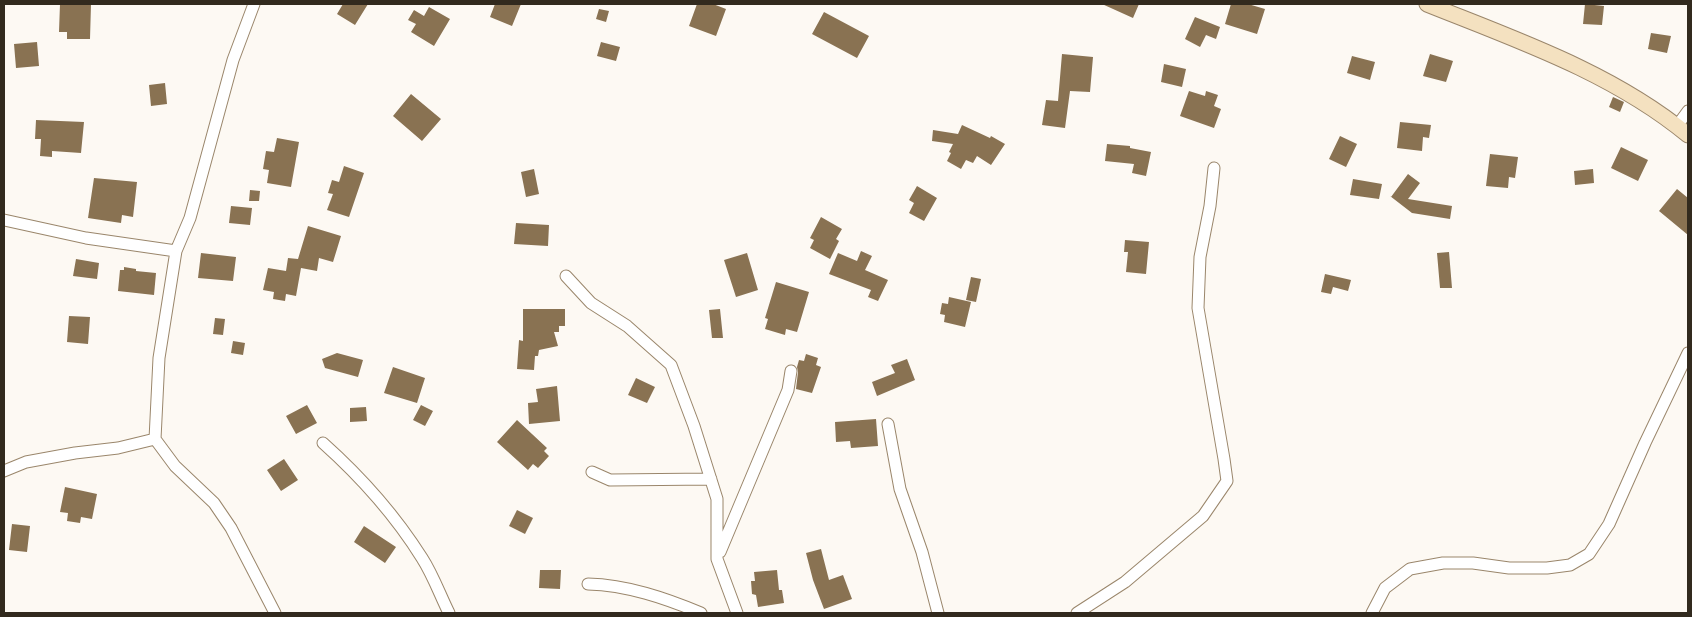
<!DOCTYPE html>
<html>
<head>
<meta charset="utf-8">
<style>
	body { margin:0 }
	#map { position:relative; width:1692px; height:617px; overflow:hidden; background:#fdf9f3; font-family:"IBM Plex Serif",serif }
	canvas { display:block }
	.frame { position:absolute; inset:0; border:5px solid #322a1e; pointer-events:none }
</style>
</head>
<body>
<div id="map">
<canvas width="1692" height="617"></canvas>
<div class="frame"></div>
</div>
<script>
const ctx = document.querySelector('canvas').getContext('2d');
ctx.lineJoin = 'round';
function paint(path, color) { ctx.fillStyle = color; ctx.fill(path, 'evenodd'); }
function stroke(path, color, width, dash) { ctx.strokeStyle = color; ctx.lineWidth = width; ctx.lineCap = dash ? 'butt' : 'round'; ctx.setLineDash(dash || []); ctx.stroke(path); }
paint(new Path2D(`
	M60 4H91L90 39H67V32H59Z
	M343 4H368L355 25 337 14Z
	M495 4H521L512 26 490 17Z
	M697 4H713L726 9 716 36 689 26Z
	M1102 4H1139L1133 18Z
	M1231 4H1248L1265 9 1257 34 1225 24Z
	M1585 4 1604 6 1602 25 1583 24Z
	M429 7 450 19 434 46 411 32 416 24 408 20 414 10 424 16Z
	M599 9 609 11 606 22 596 19Z
	M824 12 869 36 857 58 812 34Z
	M1195 17 1220 27 1216 39 1206 35 1200 47 1185 39Z
	M1651 33 1671 36 1667 53 1648 49Z
	M37 42 39 66 16 68 14 44Z
	M601 42 620 47 616 61 597 56Z
	M1062 54 1093 57 1090 92 1070 91 1065 128 1042 125 1046 100 1058 101Z
	M1430 54 1453 61 1446 82 1423 76Z
	M1352 56 1375 62 1370 80 1347 73Z
	M1164 64 1186 69 1182 87 1161 82Z
	M165 83 167 104 151 106 149 85Z
	M1189 91 1205 96 1206 91 1218 95 1214 106 1221 109 1214 128 1180 116Z
	M411 94 441 119 422 141 393 116Z
	M1613 97 1624 102 1620 112 1609 107Z
	M36 120 84 122 81 153 52 151V157L40 156 41 139H35Z
	M1400 122 1431 125 1429 138 1423 137 1422 151 1397 148Z
	M962 125 990 138 991 136 1005 144 991 165 977 156 973 163 966 160 961 169 947 161 951 153 949 152 953 144 932 141 933 130 958 134Z
	M1340 136 1357 144 1346 167 1329 159Z
	M277 138 299 142 291 187 267 183 269 170 263 169 266 151 274 152Z
	M1107 144 1130 146V148L1151 152 1146 176 1132 173 1134 164 1105 161Z
	M1621 147 1648 160 1638 181 1611 168Z
	M1490 154 1518 157 1515 178 1509 177 1508 188 1486 186Z
	M344 166 364 173 349 217 327 210 333 194 328 193 332 180 339 182Z
	M534 169 539 194 526 197 521 172Z
	M1593 169 1594 183 1575 185 1574 171Z
	M1408 174 1420 183 1408 199 1452 206 1450 219 1412 213 1390 196 1391 197Z
	M94 178 137 182 133 217 122 215 121 223 88 218Z
	M1353 179 1382 184 1379 199 1350 195Z
	M917 186 937 198 924 221 909 213 914 203 909 200Z
	M1677 189 1688 198V235L1659 211Z
	M250 190 260 191 259 201H249Z
	M231 206 252 208 250 225 229 223Z
	M821 217 842 229 836 239 839 241 830 259 810 248 814 240 810 238Z
	M516 223 549 225 548 246 514 244Z
	M308 226 341 236 333 262 319 258 317 271 301 268 296 296 286 294 285 301 273 299 274 292 263 290 268 268 286 271 288 258 298 259Z
	M1125 240 1149 242 1146 274 1126 272 1128 252H1124Z
	M861 251 872 256 865 270 888 280 878 301 868 297 871 290 829 274 838 253 857 261Z
	M1449 252 1452 288H1440L1437 253Z
	M201 253 236 257 233 281 198 278Z
	M747 253 758 290 736 297 724 260Z
	M76 259 99 263 97 279 73 276Z
	M124 267 136 269V271L156 273 154 295 118 291 120 270H124Z
	M1325 274 1351 280 1348 291 1333 287 1331 294 1321 292Z
	M971 277 981 279 976 302 966 300Z
	M776 282 809 292 797 332 786 329 785 335 765 329 768 319 765 318Z
	M949 297 971 302 965 327 944 322 945 315 940 314 942 303 948 304Z
	M523 309H565V326H559V332H554L558 346 539 350 538 356H535L534 370 517 369 519 340 523 341Z
	M720 309 723 338H712L709 310Z
	M69 316 90 317 88 344 67 342Z
	M215 318 225 319 223 335 213 334Z
	M233 341 245 343 243 355 231 353Z
	M337 353 363 360 358 377 325 368 322 359Z
	M806 354 818 358 816 365 821 367 812 393 796 389 798 372 797 367 799 360 804 361Z
	M907 359 915 380 877 396 872 382 895 373 891 365Z
	M393 367 425 378 417 403 384 393Z
	M636 378 655 387 647 403 628 395Z
	M557 386 560 421 529 424 528 403 538 402 536 389Z
	M307 405 317 423 296 434 286 416Z
	M421 405 433 411 425 426 413 420Z
	M366 407 367 421 350 422V408Z
	M876 419 878 446 851 448 850 441 836 442 835 422Z
	M517 420 547 448 544 451 549 456 538 468 533 464 528 470 497 442Z
	M284 459 298 480 281 491 267 470Z
	M65 487 97 494 92 519 81 517 80 523 67 521 68 513 60 512Z
	M517 510 533 518 525 534 509 526Z
	M12 524 30 526 27 552 9 550Z
	M364 526 396 547 385 563 354 542Z
	M821 549 829 580 843 575 852 599 824 609 813 580 806 553Z
	M540 570H561L560 589 539 588Z
	M777 570 779 590H782L784 603 758 607 756 595 752 594 751 581H755L754 572Z`), '#897252');
const street = new Path2D(`
	M254 4 233 60 190 218 176 251 159 358 155 439 175 466 214 503 231 528 275 613
	M1677 126 1688 111
	M4 220 86 238 176 251
	M566 276 591 303 627 326 671 365 694 426 717 499V559L737 613
	M888 424 900 489 922 552 938 613
	M323 443C361 477 395 515 422 558 433 575 440 595 449 613
	M4 471 26 462 75 453 118 448 155 439
	M592 472 610 480 711 479
	M720 552 788 390 791 371
	M588 584C627 585 665 598 701 613
	M1077 613 1125 582 1203 516 1227 481 1224 459 1198 308 1200 257 1210 206 1214 168
	M1372 613 1385 588 1410 569 1443 563H1473L1509 568H1547L1570 565 1589 554 1609 524 1645 443 1688 353`);
const secondary = new Path2D(`
	M1427 4C1517 40 1613 73 1688 135`);
stroke(street, '#9a866b', 13);
stroke(secondary, '#9a866b', 17);
stroke(street, '#fff', 11);
stroke(secondary, '#f4e1c0', 15);
</script>
</body>
</html>
